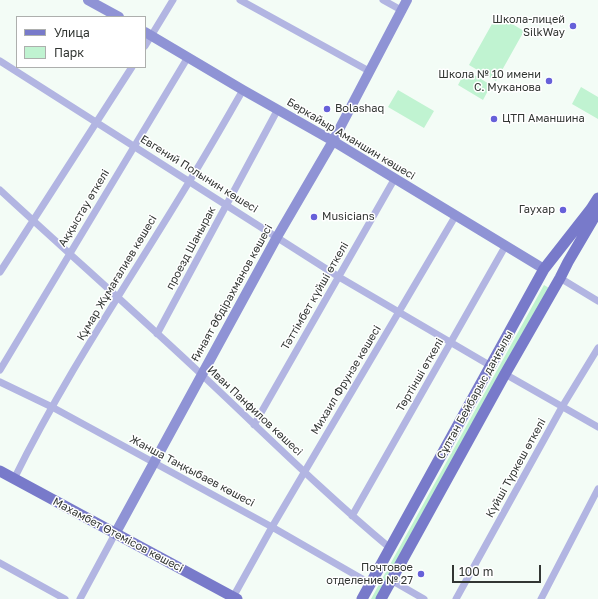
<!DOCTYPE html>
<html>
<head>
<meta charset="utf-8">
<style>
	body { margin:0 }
	#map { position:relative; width:598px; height:599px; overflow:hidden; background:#f3fcf6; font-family:"Golos Text",sans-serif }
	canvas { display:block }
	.legend { position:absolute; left:16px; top:16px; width:130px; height:52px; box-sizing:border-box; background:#fff; border:1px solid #adafad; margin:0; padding:5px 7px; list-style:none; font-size:12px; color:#323633 }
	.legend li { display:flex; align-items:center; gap:8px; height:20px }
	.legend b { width:20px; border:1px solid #adafad }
	.scale { position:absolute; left:452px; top:565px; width:89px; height:18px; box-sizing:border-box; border:2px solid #323633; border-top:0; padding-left:5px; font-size:12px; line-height:14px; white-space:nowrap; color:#323633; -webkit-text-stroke:3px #fff; paint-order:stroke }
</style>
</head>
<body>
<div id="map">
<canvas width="598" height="599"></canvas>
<ul class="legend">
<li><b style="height:5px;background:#787aca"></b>Улица</li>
<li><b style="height:11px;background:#c0f3d1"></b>Парк</li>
</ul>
<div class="scale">100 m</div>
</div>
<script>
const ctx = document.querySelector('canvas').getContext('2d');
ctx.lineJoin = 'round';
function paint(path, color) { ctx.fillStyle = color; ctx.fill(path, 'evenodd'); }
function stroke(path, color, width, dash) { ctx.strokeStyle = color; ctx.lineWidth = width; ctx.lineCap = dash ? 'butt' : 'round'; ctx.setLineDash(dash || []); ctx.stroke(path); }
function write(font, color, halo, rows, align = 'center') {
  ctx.font = font + ' "Golos Text",sans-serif'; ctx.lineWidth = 3; ctx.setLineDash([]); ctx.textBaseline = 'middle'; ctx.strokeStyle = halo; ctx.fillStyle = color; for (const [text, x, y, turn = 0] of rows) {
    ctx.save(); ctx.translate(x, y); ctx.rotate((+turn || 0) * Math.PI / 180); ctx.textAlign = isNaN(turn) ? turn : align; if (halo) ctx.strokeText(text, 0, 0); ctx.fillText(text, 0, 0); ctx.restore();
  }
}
paint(new Path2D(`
	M497 15 524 31 496 81 469 65Z
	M466 70 491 85 483 100 458 85Z
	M581 87 598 97V119L572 104Z
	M398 90 434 111 424 128 388 107Z
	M544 285 549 288 378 599H371Z`), '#c0f3d1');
stroke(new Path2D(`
	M240 0 369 71
	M383 0 401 10
	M145 46 173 0
	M0 61 339 277 491 366
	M0 190C67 252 135 312 201 374 264 433 324 493 390 548
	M0 272 132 67
	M560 278 598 301
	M157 334 278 109
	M0 370 188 57
	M505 374 598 427
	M0 382 52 407 272 527 371 584
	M254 425 395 178
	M14 479C65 375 130 280 189 182 208 151 225 121 243 90
	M352 516 506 245
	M0 563 65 599
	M391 580 424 599
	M80 599 115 534
	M232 599 272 527 456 215
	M456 599 562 407 598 348
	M541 599 598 489`), '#b2b5e2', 7);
stroke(new Path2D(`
	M88 0 119 17
	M145 32 243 90 333 141 544 269
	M115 534 277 237 333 141 407 0`), '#8f93d5', 10);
stroke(new Path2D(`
	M0 471 237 599
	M362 599 544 269 591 209 598 198
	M381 599 505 374 560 278 568 262 598 211`), '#787aca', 11);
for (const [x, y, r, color] of [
	[573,26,4,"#6660d9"],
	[549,81,4,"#6660d9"],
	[327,109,4,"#6660d9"],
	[494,119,4,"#6660d9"],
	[563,210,4,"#6660d9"],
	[314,217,4,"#6660d9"],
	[421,574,4,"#6660d9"]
]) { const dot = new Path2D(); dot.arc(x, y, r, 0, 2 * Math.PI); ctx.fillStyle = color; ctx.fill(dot); stroke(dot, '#fff', 1.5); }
write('11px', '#323633', '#fff', [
	["Школа-лицей",565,20],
	["SilkWay",565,33],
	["Школа № 10 имени",541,75],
	["С. Муканова",541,88],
	["Bolashaq",335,109,"left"],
	["ЦТП Аманшина",502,119,"left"],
	["Гаухар",555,210],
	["Musicians",322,217,"left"],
	["Почтовое",413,568],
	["отделение № 27",413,581]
], 'right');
write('11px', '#323633', '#fff', [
	["Беркайыр Аманшин көшесі",351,139,31],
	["Евгений Полынин көшесі",199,174,32],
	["Аққыстау өткелі",84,208,-59],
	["проезд Шанырак",191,248,-62],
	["Құмар Жұмағалиев көшесі",117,278,-59],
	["Ғинаят Әбдірахманов көшесі",232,293,-61],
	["Тәттімбет күйші өткелі",315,296,-60],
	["Төртінші өткелі",420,375,-60],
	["Михаил Фрунзе көшесі",346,380,-59],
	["Сұлтан Бейбарыс даңғылы",475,395,-61],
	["Иван Панфилов көшесі",255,411,43],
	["Күйші Түркеш өткелі",516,468,-61],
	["Жанша Таңқыбаев көшесі",192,471,28],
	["Махамбет Өтемісов көшесі",118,535,28]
]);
</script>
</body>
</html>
